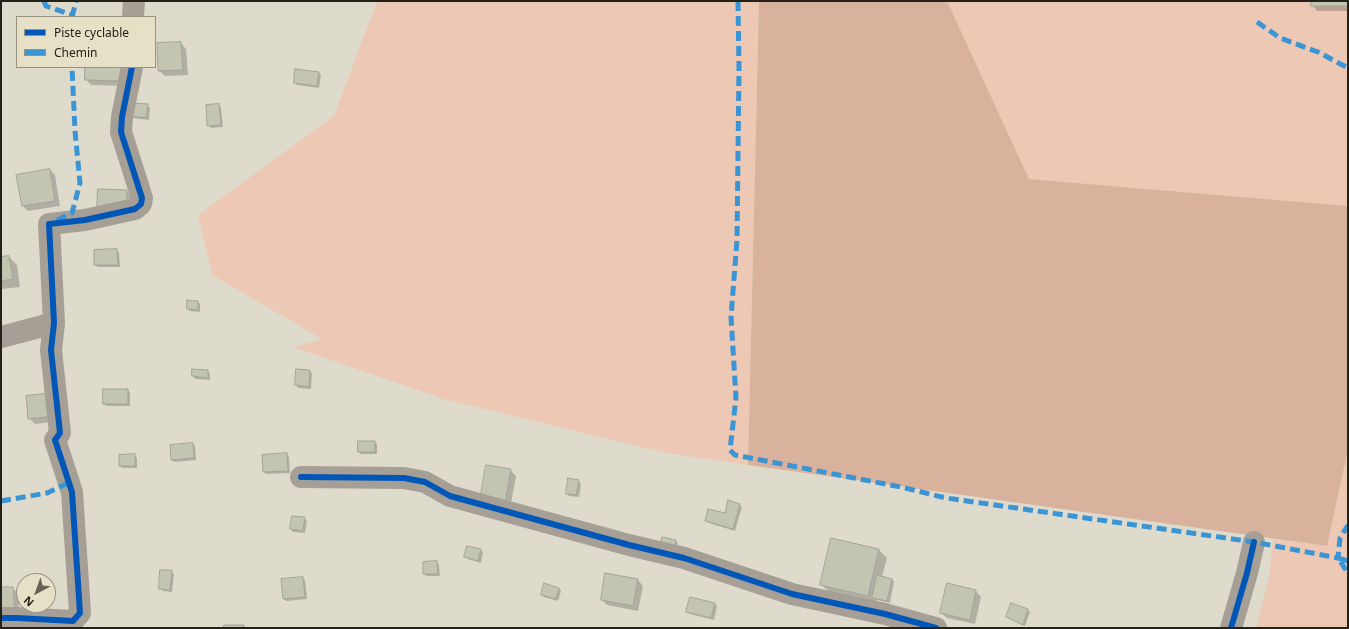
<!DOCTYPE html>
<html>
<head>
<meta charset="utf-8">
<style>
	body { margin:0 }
	#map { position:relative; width:1349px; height:629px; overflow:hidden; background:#dedbcd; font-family:"Noto Sans",sans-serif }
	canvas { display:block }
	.frame { position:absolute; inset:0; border:2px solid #242218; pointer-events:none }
	.legend { position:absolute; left:16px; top:16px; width:140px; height:52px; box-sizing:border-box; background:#e5e0c6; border:1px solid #989480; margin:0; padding:5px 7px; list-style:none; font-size:12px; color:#242218 }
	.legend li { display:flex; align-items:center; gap:8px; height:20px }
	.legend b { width:20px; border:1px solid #989480 }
	.north { position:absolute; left:16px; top:573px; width:40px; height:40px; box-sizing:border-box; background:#e5e0c6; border:1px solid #989480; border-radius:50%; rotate:221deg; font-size:11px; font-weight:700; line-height:16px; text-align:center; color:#242218 }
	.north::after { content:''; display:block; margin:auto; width:14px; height:18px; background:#656357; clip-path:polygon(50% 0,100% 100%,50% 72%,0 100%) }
</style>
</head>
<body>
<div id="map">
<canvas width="1349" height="629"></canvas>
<div class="frame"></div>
<ul class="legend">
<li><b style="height:5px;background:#0057b8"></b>Piste cyclable</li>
<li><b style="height:5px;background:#3b95d4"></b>Chemin</li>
</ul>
<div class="north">N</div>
</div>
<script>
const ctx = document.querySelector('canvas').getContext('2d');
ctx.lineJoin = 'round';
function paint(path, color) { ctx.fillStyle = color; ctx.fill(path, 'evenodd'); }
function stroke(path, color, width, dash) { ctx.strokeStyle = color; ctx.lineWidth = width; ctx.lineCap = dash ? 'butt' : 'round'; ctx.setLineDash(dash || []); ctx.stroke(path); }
paint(new Path2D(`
	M377 1H759L748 465 666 453 443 399 293 347 322 339 212 275 198 215 334 116Z
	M947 1H1348V206L1029 179Z
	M1348 450V628H1256L1269 577 1273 539 1327 546Z`), '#edc8b4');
paint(new Path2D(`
	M759 1H947L1029 179 1348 206V450L1327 546 748 465Z`), '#d8b29c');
paint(new Path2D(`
	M1312 1H1348V11H1317L1312 5Z
	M181 43 186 49 188 75 165 76 159 71Z
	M86 67H125L126 86 91 85 86 79Z
	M319 73 321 75 319 88 297 85 295 83Z
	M147 105 150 108 149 120 133 118 131 115Z
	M219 105 221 108 223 127 211 128 208 125Z
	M50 170 55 175 60 206 28 211 23 206Z
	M127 191 132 196V215L104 214Z
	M117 250 119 253 120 267H98L95 265Z
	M9 257 17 265 20 287 1 289V258Z
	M198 302 200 304V312L190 311 188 309Z
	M208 371 210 374V380L195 379 193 376Z
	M310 371 312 374 311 389 298 388 296 385Z
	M128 390 130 393V406H107L104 404Z
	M27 397 59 421 35 424 29 418Z
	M375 442 377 444V454H361L359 452Z
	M192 444 195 446 196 460 175 462 172 460Z
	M287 454 289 457 290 473 266 474 264 472Z
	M135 455 137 458V468H123L120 466Z
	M510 470 516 476 510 509 486 505Z
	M578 481 581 484 579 497 569 496 567 493Z
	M739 505 742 507 735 531 709 523 706 521 725 514Z
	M304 518 307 521 305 533 293 532 291 529Z
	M676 541 678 543 677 550 664 548Z
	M468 547 481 550 483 553 481 563 468 559 465 557Z
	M1 550 2 565H1Z
	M879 550 887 558 882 577 892 579 894 582 890 603 877 600 876 604 829 592 821 584Z
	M437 562 439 565 440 576H427L424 574Z
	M171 571 174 574 172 592 163 591 160 588Z
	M302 578 305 580 307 599 286 601 284 599Z
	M638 580 643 586 638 611 607 605 602 600Z
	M948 584 976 591 981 597 975 624 947 618 941 613Z
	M1 588H12L18 593 20 617Z
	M559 588 561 591 558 601 544 597 542 594Z
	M715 604 717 606 714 620 690 614 687 611Z
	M1012 605 1028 610 1030 612 1025 626 1010 619 1007 616Z`), '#0003');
const building = new Path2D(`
	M1311 1H1348V6H1311Z
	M181 42 183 70 158 71 157 43Z
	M85 67H122L121 81 85 80Z
	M295 69 319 72 317 86 294 83Z
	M132 103 148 104 146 118 130 116Z
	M219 104 221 125 207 126 206 105Z
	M50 169 55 201 22 206 16 175Z
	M98 189 127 190V210L97 209Z
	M117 249 118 265H94V250Z
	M9 256 13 279 1 281V257Z
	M187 300 198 301V310L187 309Z
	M192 369 208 370V378L192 376Z
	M296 369 310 370 309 387 295 385Z
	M103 389H128V404H103Z
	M51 393 54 416 28 419 26 396Z
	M358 441H375V452H358Z
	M193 443 194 458 171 460 170 445Z
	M287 453 288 471 263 472 262 455Z
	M135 454V466H119V455Z
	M486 465 511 469 505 504 480 500Z
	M568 478 579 480 576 495 566 494Z
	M728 500 740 504 733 529 705 521 708 509 725 513Z
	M292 516 305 517 303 531 290 529Z
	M662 537 676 540 674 548 661 546Z
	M831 538 879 549 868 596 820 585Z
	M467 546 481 549 478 561 464 557Z
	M437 561 438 574H423V562Z
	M160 570H172L170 590 159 589Z
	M605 573 638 579 633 606 601 600Z
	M877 575 892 579 887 601 872 598Z
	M303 577 305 597 283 599 281 579Z
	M544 583 559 588 556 599 541 595Z
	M947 583 976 590 970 620 940 613Z
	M1 587H13L15 612 1 613Z
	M690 597 715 603 711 618 686 612Z
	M1011 603 1028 609 1023 625 1006 617Z
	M224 625H244V628H224Z`);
paint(building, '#c2c5b2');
stroke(building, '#a3a398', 1);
stroke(new Path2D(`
	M133 17 134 1
	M1 337 54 323
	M301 477 404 478 425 482 450 496 629 545 684 558 792 594 885 614 936 628
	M1 618H17L73 621 80 613 72 492 55 440 60 433 51 350 54 323 49 224 85 220 135 209 141 204 142 198 121 132 122 117 132 67
	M1231 628 1247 573 1254 542`), '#a69f96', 22);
stroke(new Path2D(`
	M44 1 46 6 72 15
	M738 1 739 68 737 240 731 317 736 398 730 450 735 455 901 487 946 498 1254 542 1338 558 1340 538 1348 525
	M72 17 76 1
	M1257 22 1280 38 1318 52 1348 68
	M57 220 72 213 80 183 75 131 72 67
	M1 501 47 493 70 482
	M1348 561 1338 558 1348 573`), '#3b95d4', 5, [10, 5]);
stroke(new Path2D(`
	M301 477 404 478 425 482 450 496 629 545 684 558 792 594 885 614 936 628
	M1 618H17L73 621 80 613 72 492 55 440 60 433 51 350 54 323 49 224 85 220 135 209 141 204 142 198 121 132 122 117 132 67
	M1231 628 1247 573 1254 542`), '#0057b8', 6);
</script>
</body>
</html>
